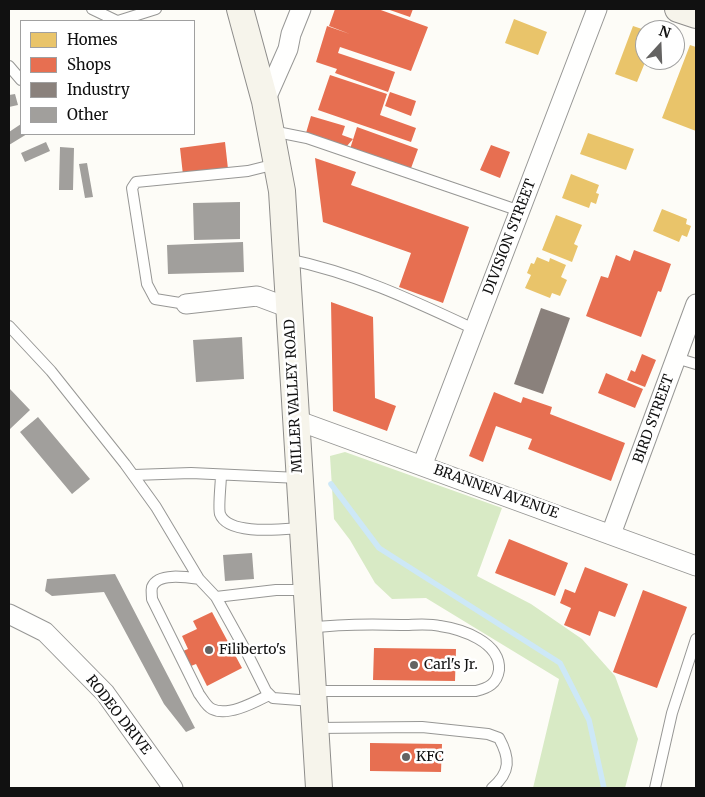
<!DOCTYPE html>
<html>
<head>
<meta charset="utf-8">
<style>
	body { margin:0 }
	#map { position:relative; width:705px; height:797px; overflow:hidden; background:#fdfcf7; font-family:Merriweather,serif }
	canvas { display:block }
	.frame { position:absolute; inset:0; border:10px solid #111; pointer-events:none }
	.legend { position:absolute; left:20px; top:20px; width:175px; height:115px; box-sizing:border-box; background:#fff; border:1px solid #a0a0a0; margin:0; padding:6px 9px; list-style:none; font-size:15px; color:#111 }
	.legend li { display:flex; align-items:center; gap:10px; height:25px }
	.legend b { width:25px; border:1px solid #a0a0a0 }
	.north { position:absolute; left:635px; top:20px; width:50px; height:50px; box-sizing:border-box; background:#fff; border:1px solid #a0a0a0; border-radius:50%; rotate:20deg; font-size:14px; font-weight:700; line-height:20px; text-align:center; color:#111 }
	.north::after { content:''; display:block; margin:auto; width:18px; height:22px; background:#646362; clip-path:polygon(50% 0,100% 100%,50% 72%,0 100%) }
</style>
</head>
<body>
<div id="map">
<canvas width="705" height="797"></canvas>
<div class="frame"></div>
<ul class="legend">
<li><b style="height:14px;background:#e9c46a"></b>Homes</li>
<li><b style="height:14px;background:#e76f51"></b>Shops</li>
<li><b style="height:14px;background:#8a817c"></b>Industry</li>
<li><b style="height:14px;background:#a19f9c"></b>Other</li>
</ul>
<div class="north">N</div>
</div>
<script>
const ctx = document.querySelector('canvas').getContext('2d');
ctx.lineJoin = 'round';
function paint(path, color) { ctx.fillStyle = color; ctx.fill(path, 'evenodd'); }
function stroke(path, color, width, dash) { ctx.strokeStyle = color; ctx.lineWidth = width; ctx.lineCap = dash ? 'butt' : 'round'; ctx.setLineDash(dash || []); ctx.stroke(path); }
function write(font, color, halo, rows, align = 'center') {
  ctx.font = font + ' Merriweather,serif'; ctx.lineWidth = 5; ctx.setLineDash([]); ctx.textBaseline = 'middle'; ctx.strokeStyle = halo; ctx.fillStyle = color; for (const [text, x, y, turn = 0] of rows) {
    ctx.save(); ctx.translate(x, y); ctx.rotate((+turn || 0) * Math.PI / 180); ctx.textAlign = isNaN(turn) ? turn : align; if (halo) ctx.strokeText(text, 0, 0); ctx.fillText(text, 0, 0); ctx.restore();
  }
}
paint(new Path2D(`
	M345 452 502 508 477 576 531 604 582 639 615 676 638 739 625 788H533L559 679 426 598 392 599 375 583 350 540 334 519 330 456Z`), '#d8eac5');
paint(new Path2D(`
	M514 19 547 32 538 55 505 43Z
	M633 26 645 30 646 60 637 82 615 74Z
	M690 45 696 47V131L662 118Z
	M588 133 634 149 626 170 580 154Z
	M571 174 599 185 596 193 599 194 596 204 591 202 589 208 562 198Z
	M662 209 687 219 686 224 691 226 687 237 682 235 679 242 653 231Z
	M556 215 582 225 574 244 578 246 572 262 542 250Z
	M537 257 549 262 550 258 566 265 561 277 567 280 560 296 552 293 550 298 525 288 531 275 527 273 531 263 534 264Z`), '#e9c46a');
paint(new Path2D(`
	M335 9H378L428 27 411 71 340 47 338 53 395 72 388 92 335 73 337 69 316 62 327 26 350 34 329 26Z
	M387 9H413L410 17Z
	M330 75 387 94 380 115 416 128 411 142 318 110Z
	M390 92 416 101 411 116 385 106Z
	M311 116 345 126 342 135 353 139 347 146 306 133Z
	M357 127 418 149 410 171 350 149Z
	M225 142 228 169 183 175 180 148Z
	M491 145 510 152 500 178 480 170Z
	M315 158 356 172 351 185 469 227 443 303 399 287 411 253 323 222Z
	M634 250 671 264 661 292 658 291 641 337 586 316 601 276 608 278 616 255 630 261Z
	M331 302 373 317 375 398 396 406 387 431 333 411Z
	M642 354 656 360 645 387 627 380 631 370 635 372Z
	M606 373 643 389 635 408 598 393Z
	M494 392 521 403 523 397 552 407 550 414 625 443 611 481 528 449 532 439 496 426 483 462 469 456Z
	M509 539 568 563 555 596 495 573Z
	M585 567 628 584 615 617 599 611 590 636 564 625 571 608 560 603 565 589 575 593Z
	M643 590 687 607 657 688 613 672Z
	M212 612 242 668 207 686 196 664 191 666 183 651 188 649 182 636 197 629 193 621Z
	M374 648 456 649 455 681 373 680Z
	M370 743 442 744 441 772 370 771Z`), '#e76f51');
paint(new Path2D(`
	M541 308 570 318 543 394 514 384Z`), '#8a817c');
stroke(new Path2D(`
	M331 484 379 548 560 663 589 720 604 788`), '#cde8f7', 5.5);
paint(new Path2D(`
	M15 94 18 105 9 107V95Z
	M21 124V134H27L9 145V132Z
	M46 142 50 151 25 162 21 153Z
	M60 147 74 148 73 190H59Z
	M87 163 93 197 85 198 79 164Z
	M240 202V239L194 240 193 203Z
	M243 242 244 272 168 274 167 245Z
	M242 337 244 379 196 382 193 340Z
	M9 388 30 410 10 429 9 427Z
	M38 417 90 479 72 494 20 432Z
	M252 553 254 579 225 581 223 555Z
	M115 574 195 728 186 732 164 704 104 592 52 596 45 591 47 579Z`), '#a19f9c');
const lane = new Path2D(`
	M92 9 117 21
	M118 21 156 9
	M9 66 21 80
	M272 131 307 138 520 211
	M287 259C355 273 412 300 474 329
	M186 304 155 299 147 284 132 188 136 182 248 171 276 164
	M9 326 51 371 125 464 156 507 199 579 216 597 247 653 266 691 273 698 312 701
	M676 358 696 364
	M134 475 191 473 299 478
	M221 475C221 483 218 507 220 514 228 536 283 529 302 528
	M199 579C187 577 158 572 152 587 151 591 152 595 152 599L199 694C203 699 206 706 212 709 228 717 255 702 269 695
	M216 597 276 590H306
	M309 628C340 624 370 624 401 625 414 625 428 623 440 626 461 629 501 642 499 670 497 684 488 688 476 691H314
	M316 728 422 727 488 734 499 738C510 758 511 772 492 788
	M655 788 672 713 696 639`);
const street = new Path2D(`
	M265 101 288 49 291 34 301 9
	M186 304 257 296 289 308
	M296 420 696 566
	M422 466 597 9
	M611 534 696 304
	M9 614 45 632 105 693 173 788`);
const secondary = new Path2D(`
	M240 9 265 101 282 191 319 788
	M678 9 696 15`);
stroke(lane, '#979795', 12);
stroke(street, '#979795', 21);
stroke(secondary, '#8e8d8b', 28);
stroke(lane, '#fffffe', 10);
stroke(street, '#fffffe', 19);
stroke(secondary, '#f6f4eb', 26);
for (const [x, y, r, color] of [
	[209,650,5,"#646362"],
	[414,665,5,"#646362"],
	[406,757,5,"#646362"]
]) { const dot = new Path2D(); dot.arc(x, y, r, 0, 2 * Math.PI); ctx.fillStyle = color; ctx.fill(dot); stroke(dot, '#fff', 2); }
write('14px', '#111', '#fff', [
	["DIVISION STREET",510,237,-69],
	["MILLER VALLEY ROAD",294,396,-93],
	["BIRD STREET",654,419,-70],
	["BRANNEN AVENUE",496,492,20],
	["RODEO DRIVE",118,715,52]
]);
write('14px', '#111', '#fff', [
	["Filiberto's",219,650],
	["Carl's Jr.",424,665],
	["KFC",416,757]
], 'left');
</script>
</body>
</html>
